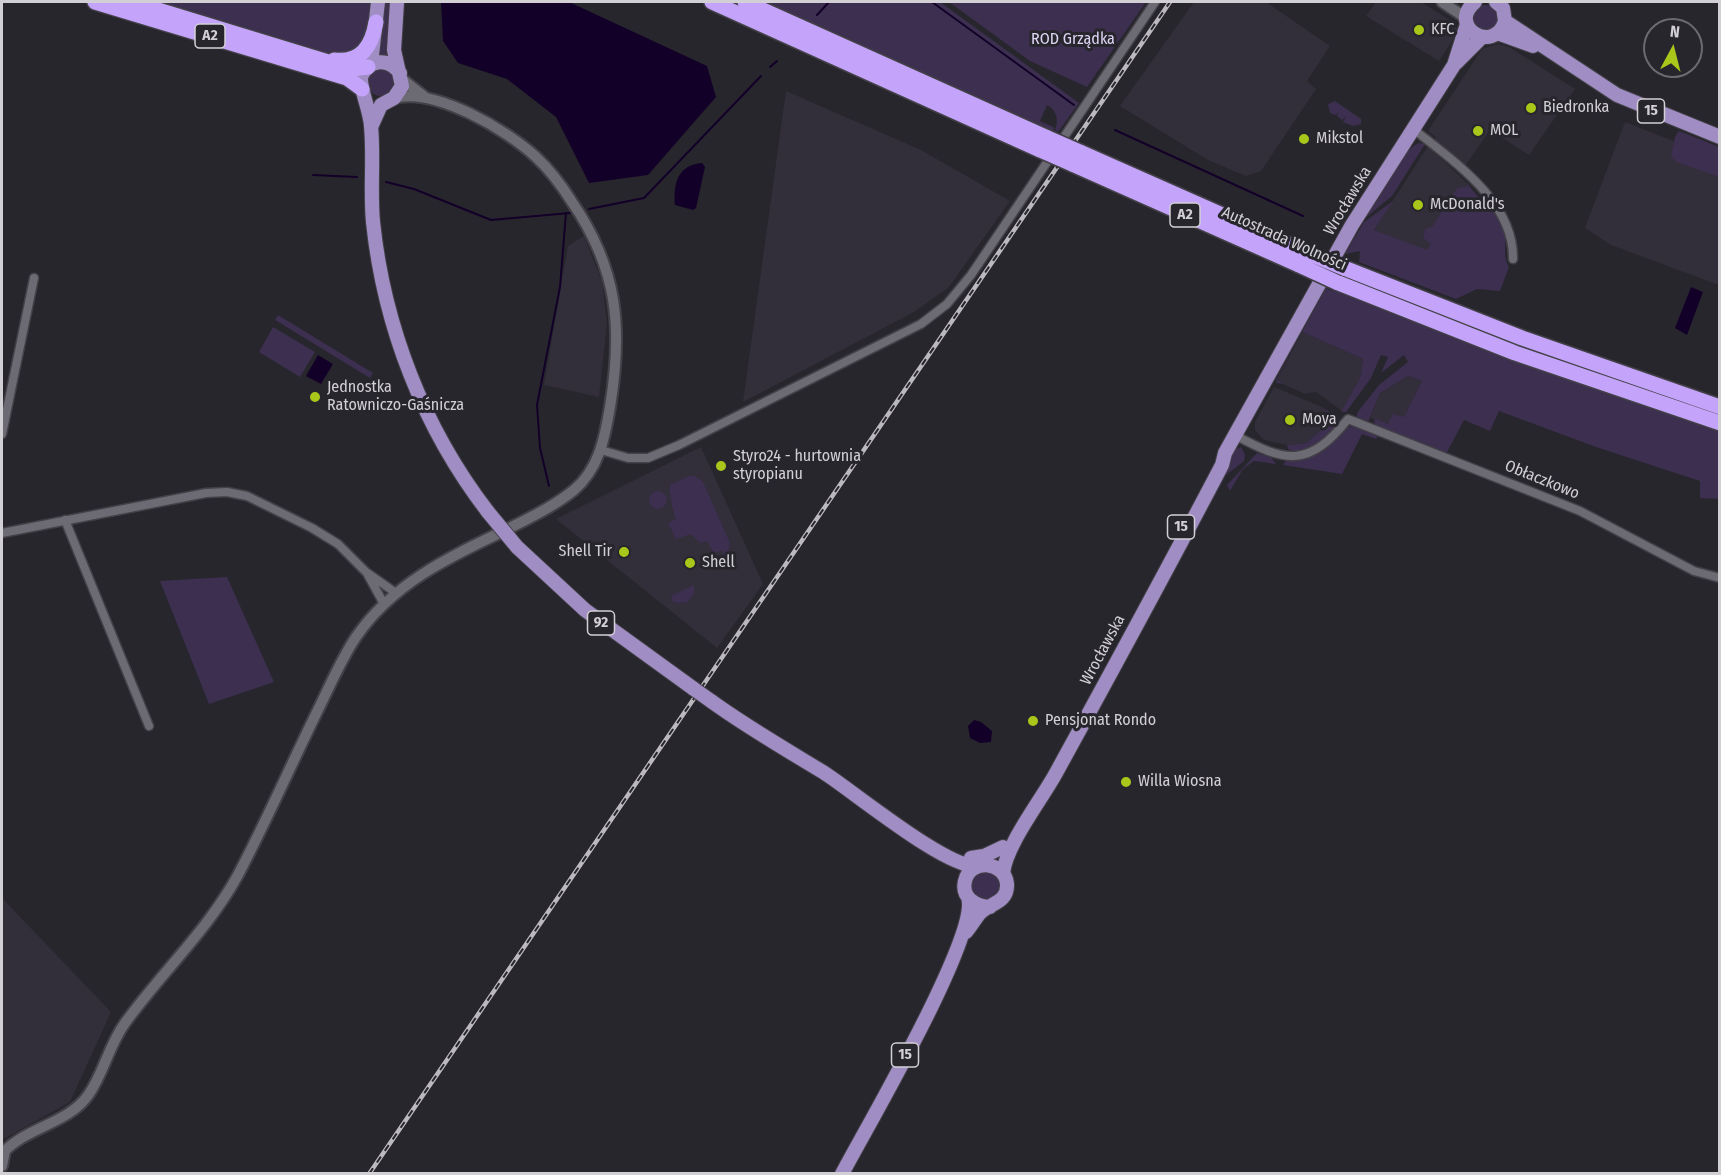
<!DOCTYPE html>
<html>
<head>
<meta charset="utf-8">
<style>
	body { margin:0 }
	#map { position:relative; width:1721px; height:1175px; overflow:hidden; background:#28262d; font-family:"Fira Sans Condensed",sans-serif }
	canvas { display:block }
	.frame { position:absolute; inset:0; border:3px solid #d2d0d5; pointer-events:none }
	.north { position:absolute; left:1643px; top:18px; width:60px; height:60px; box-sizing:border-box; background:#28262d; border:2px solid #6c6a70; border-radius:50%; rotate:7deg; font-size:16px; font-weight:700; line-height:24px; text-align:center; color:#d2d0d5 }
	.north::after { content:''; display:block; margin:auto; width:21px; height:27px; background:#a9c71a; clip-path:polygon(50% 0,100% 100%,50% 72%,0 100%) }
</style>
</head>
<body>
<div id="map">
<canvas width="1721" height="1175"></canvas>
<div class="frame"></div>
<div class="north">N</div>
</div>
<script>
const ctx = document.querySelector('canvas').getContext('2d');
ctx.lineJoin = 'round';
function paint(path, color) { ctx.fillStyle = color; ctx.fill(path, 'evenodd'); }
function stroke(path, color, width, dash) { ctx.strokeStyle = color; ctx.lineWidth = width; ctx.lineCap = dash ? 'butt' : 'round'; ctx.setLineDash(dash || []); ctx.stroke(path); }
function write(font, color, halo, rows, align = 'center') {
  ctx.font = font + ' "Fira Sans Condensed",sans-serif'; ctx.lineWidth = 6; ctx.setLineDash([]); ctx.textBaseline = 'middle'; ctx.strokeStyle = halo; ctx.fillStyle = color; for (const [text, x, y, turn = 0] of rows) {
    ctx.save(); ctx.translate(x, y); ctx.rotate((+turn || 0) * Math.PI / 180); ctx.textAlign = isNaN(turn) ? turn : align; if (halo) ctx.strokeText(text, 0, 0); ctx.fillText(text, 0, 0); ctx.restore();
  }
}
paint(new Path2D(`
	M1194 2H1266L1330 46 1307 81 1316 89 1261 171 1246 176 1208 160 1120 106Z
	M1376 2H1421L1456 24 1457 33 1439 61 1366 16Z
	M1498 44 1509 47 1575 89 1529 155 1490 130 1465 166 1433 141 1436 137 1428 131 1482 49Z
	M786 91 921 150 1010 201 949 287 914 312 743 402Z
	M1625 122 1719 159V285L1611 245 1585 228Z
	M1428 146 1468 184 1425 254 1374 230Z
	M584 236 602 282 607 323 599 397 544 385 568 246Z
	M1302 332 1363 359 1360 378 1342 411 1316 392 1305 394 1277 381Z
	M1408 376 1422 381 1404 418 1388 424 1370 418 1380 393Z
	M1274 387 1322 407 1334 419 1306 443 1287 445 1264 440 1255 430V422Z
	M701 447 763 584 717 648 556 519Z
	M2 898 111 1012 70 1102 2 1140Z`), '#322e3a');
paint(new Path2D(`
	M152 2H373L371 20 359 50 337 56Z
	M381 2H394L389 57 377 56Z
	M765 2H940L1079 103 1058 132 1055 130C1059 121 1057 110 1047 105L1040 121 1055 128 1052 131Z
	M949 2H1146L1087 87 1030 61Z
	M1473 18a13 13 0 1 1 26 0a13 13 0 1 1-26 0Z
	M367 82a14 14 0 1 1 28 0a14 14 0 1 1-28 0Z
	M1335 101 1361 119V124L1353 126 1343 122 1346 116 1342 120 1337 116 1339 111 1336 115 1330 113 1328 104Z
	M1679 131 1719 147V177L1677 162 1671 157 1675 137Z
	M1419 143 1425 144 1392 196 1363 220C1374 202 1400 150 1419 143Z
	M1468 184C1477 199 1494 208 1502 225 1509 239 1501 254 1509 267L1500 291 1477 289 1456 299 1359 262 1360 251 1345 254 1364 222 1393 201 1374 230 1427 250 1431 244 1423 238 1425 229 1432 227 1457 188 1466 187Z
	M1326 288 1332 291 1333 288 1521 363 1719 432V499L1700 498V481L1596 447 1499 411 1490 431 1464 420 1446 454 1374 425 1375 418 1388 424 1393 414 1404 417 1422 381 1408 376 1380 393 1368 422 1357 419V413L1379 385 1408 362 1404 355 1381 373 1388 357 1381 355 1371 378 1346 412H1341L1360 378 1363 359 1302 332 1277 380 1284 384 1277 383 1276 380Z
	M278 315 373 373 370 378 275 320Z
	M273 327 315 352 300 377 259 352Z
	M1322 407 1337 417 1339 423C1326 437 1309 458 1288 449L1287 445 1306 443 1334 419Z
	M1356 425 1379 435 1376 439 1362 434 1342 474 1283 465 1287 459C1299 458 1312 459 1323 451 1334 443 1343 426 1356 425Z
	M1241 447 1245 455 1244 461 1226 475 1181 559 1178 558 1234 450Z
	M1257 453 1271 457 1276 464 1254 461 1243 469 1230 491 1227 485Z
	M689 476H695L703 482 730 543 728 553 724 555 722 550 712 555 714 560 709 562 706 556 713 552 707 541 700 543 691 534 676 539 668 523 676 519C673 514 669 490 670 485Z
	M649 500a9 9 0 1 1 18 0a9 9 0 1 1-18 0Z
	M227 577 274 682 209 704 160 581Z
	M694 585V593L688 602 677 603 672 601 671 596Z
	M980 870 997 874 1002 889 989 902 972 895 970 881Z`), '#3c2f50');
paint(new Path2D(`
	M441 2H569L707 66 716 97 648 175 589 183 556 117 507 79 458 63 443 41Z
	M702 163 705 167 696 208 693 210 675 205C673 183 678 165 702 163Z
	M1691 287 1703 292 1687 335 1675 328Z
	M318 355 333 364 321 384 306 376Z
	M974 720 981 722 992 731 991 742 980 743 970 738 968 726Z`), '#130029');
stroke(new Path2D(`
	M932 2 1074 105
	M817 15 829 2
	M770 67 777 61
	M1115 130 1303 216
	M313 175 357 177
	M386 182 414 189 491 220 570 213
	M589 209 644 198 761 76
	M549 486 540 448 537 405 560 287 566 213`), '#130029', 2);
const minor = new Path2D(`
	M1412 128C1453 161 1514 201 1513 259
	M2 434 34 278
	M1235 435C1286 463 1309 468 1348 419L1580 511 1694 571 1720 578
	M601 450 628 458H648L679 445 921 324 947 304 971 275 1155 2
	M65 520 149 726
	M2 533 206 493 227 492 247 496 312 528 338 544 366 572 396 593
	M368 575 384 604`);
const tertiary = new Path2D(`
	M1442 2 1466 18
	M402 79 426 98
	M2 1154C25 1127 69 1124 89 1094 104 1072 109 1045 125 1023 161 973 208 930 238 875 266 822 290 767 316 714 329 688 340 661 356 637 393 583 449 557 506 530 529 518 553 507 574 490 599 469 605 437 610 407 623 328 618 269 572 202 562 186 550 170 536 157 507 130 435 87 394 98
	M2 1166 5 1151`);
const primary = new Path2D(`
	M1475 2C1446 26 1494 56 1505 21L1503 8 1496 2
	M1505 21 1617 95 1720 137
	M1497 33 1533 46
	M1456 63 1482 37
	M371 64 378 2
	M400 73C388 57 369 59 361 77 360 90 370 110 371 126 374 158 370 190 373 222 384 327 424 429 488 512
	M372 125 381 105 394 98 402 86 394 50 397 2
	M517 547 585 610 694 689
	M711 701C747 727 785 749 823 772 853 791 948 870 978 866
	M971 858 984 856 1003 847
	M1003 874C1005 846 1042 799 1056 773 1112 671 1168 568 1222 465L1225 453 1352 225 1454 65 1467 24
	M966 932C971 926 975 919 980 913 990 903 1008 903 1007 884 1005 861 970 858 965 881 961 898 976 906 990 907
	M842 1174C865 1130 980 935 968 897`);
const motorway = new Path2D(`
	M95 2 347 78 362 89
	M132 2 351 69 368 67
	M712 2 1040 150
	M745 2 1048 138
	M334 60C361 63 372 46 376 22
	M1080 152 1306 252
	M1072 164 1299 265
	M1344 268 1522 338 1720 407
	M1336 282 1515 353 1720 423`);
stroke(minor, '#434147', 11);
stroke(tertiary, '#434147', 14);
stroke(primary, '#434147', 16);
stroke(motorway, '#434147', 18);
stroke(minor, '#6c6a72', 8);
stroke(tertiary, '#6c6a72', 10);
stroke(primary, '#a08dc4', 14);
stroke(motorway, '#c3a4fa', 15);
const rail = new Path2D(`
	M369 1174 1170 2`);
stroke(rail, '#bbb9be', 4.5);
stroke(rail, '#28262d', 2, [7]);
const primaryBridge = new Path2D(`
	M488 512 517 547
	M694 689 711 701`);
const motorwayBridge = new Path2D(`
	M1048 138 1080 152
	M1040 150 1072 164
	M1306 252 1344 268
	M1299 265 1336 282`);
stroke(primaryBridge, '#434147', 16, []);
stroke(motorwayBridge, '#434147', 18, []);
stroke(primaryBridge, '#a08dc4', 14);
stroke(motorwayBridge, '#c3a4fa', 15);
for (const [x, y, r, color] of [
	[1419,30,6,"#a9c71a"],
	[1531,108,6,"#a9c71a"],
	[1478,131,6,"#a9c71a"],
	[1304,139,6,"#a9c71a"],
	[1418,205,6,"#a9c71a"],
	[315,397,6,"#a9c71a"],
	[1290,420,6,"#a9c71a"],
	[721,466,6,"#a9c71a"],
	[624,552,6,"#a9c71a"],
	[690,563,6,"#a9c71a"],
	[1033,721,6,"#a9c71a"],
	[1126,782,6,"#a9c71a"]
]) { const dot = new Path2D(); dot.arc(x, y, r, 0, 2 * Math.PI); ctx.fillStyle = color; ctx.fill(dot); stroke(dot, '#28262d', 2); }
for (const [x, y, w] of [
	[210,36,30],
	[1651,111,27],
	[1185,215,30],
	[1181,527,27],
	[601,623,27],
	[905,1055,27]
]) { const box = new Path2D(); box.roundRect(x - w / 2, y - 12, w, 24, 4.5); ctx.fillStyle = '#28262d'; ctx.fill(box); stroke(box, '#d2d0d5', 1.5); }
write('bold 15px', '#d2d0d5', null, [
	["A2",210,36],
	["15",1651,111],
	["A2",1185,215],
	["15",1181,527],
	["92",601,623],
	["15",905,1055]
]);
write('16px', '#d2d0d5', '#28262d', [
	["KFC",1431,30],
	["Biedronka",1543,108],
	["MOL",1490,131],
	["Mikstol",1316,139],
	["McDonald's",1430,205],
	["Jednostka",327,388],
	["Ratowniczo-Gaśnicza",327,406],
	["Moya",1302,420],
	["Styro24 - hurtownia",733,457],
	["styropianu",733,475],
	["Shell Tir",612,552,"right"],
	["Shell",702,563],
	["Pensjonat Rondo",1045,721],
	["Willa Wiosna",1138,782]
], 'left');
write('16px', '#ddd3f3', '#28262d', [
	["ROD Grządka",1073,40]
]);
write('16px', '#d2d0d5', '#28262d', [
	["Wrocławska",1348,201,-59],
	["Autostrada Wolności",1284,239,24],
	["Obłaczkowo",1542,480,22],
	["Wrocławska",1103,650,-62]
]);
</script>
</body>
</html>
